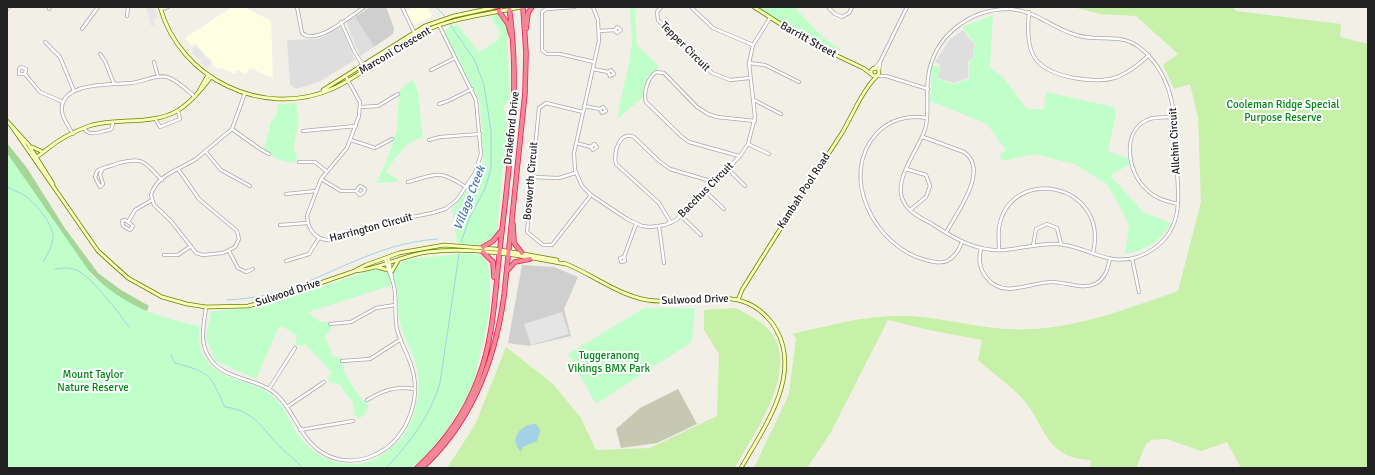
<!DOCTYPE html>
<html>
<head>
<meta charset="utf-8">
<style>
	body { margin:0 }
	#map { position:relative; width:1375px; height:475px; overflow:hidden; background:#f2efe7; font-family:Signika,sans-serif }
	canvas { display:block }
	.frame { position:absolute; inset:0; border:8px solid #212121; pointer-events:none }
</style>
</head>
<body>
<div id="map">
<canvas width="1375" height="475"></canvas>
<div class="frame"></div>
</div>
<script>
const ctx = document.querySelector('canvas').getContext('2d');
ctx.lineJoin = 'round';
function paint(path, color) { ctx.fillStyle = color; ctx.fill(path, 'evenodd'); }
function stroke(path, color, width, dash) { ctx.strokeStyle = color; ctx.lineWidth = width; ctx.lineCap = dash ? 'butt' : 'round'; ctx.setLineDash(dash || []); ctx.stroke(path); }
function write(font, color, halo, rows, align = 'center') {
  ctx.font = font + ' Signika,sans-serif'; ctx.lineWidth = 4; ctx.setLineDash([]); ctx.textBaseline = 'middle'; ctx.strokeStyle = halo; ctx.fillStyle = color; for (const [text, x, y, turn = 0] of rows) {
    ctx.save(); ctx.translate(x, y); ctx.rotate((+turn || 0) * Math.PI / 180); ctx.textAlign = isNaN(turn) ? turn : align; if (halo) ctx.strokeText(text, 0, 0); ctx.fillText(text, 0, 0); ctx.restore();
  }
}
paint(new Path2D(`
	M355 17 374 47 360 56 347 25V22Z
	M339 28H341L355 60 319 82 296 89 290 84 287 40 319 39Z
	M963 30 974 44 973 58 968 61V78L954 83 938 78 940 64 935 62 949 40Z`), '#dfdede');
paint(new Path2D(`
	M232 7H244L271 21 273 78 250 68 246 74 238 70 234 74 222 68 219 69 213 66 211 59 205 55 195 43 192 46 185 38Z
	M415 7H427L432 14 431 17 414 25 406 11Z`), '#fdffe3');
paint(new Path2D(`
	M370 7H386L394 28 393 34 374 47 355 17Z
	M522 265 554 267 578 277 564 309 571 336 529 346 508 343Z`), '#cfcfcf');
paint(new Path2D(`
	M678 389 697 424 657 443 621 448 616 429 640 408Z`), '#c6c8b1');
paint(new Path2D(`
	M1073 7H1233L1236 11 1341 24 1340 37 1368 44V468H1241L1227 442 1201 451 1167 439 1151 440 1146 444 1136 468H1090L1091 460C1044 458 1047 426 1022 398 1009 384 992 373 978 360L982 340 929 330 888 320 831 432 807 468H754L789 394 796 338 792 334C832 325 870 314 911 316 954 319 989 332 1034 329 1083 326 1132 307 1178 291L1201 202 1198 117 1190 84 1174 89 1163 65 1178 54 1136 16 1101 14Z
	M736 308C746 314 762 321 769 330 802 368 754 433 735 468H447L475 425 506 347 553 384 581 418 596 450 650 448 717 416 719 354 704 330V310Z`), '#c7f0a9');
paint(new Path2D(`
	M7 143 27 168 64 227 98 273 121 290 149 306 147 311 125 306 82 264 7 180Z`), '#a6d598');
paint(new Path2D(`
	M756 7H794L823 37 838 48 835 54 806 39Z
	M630 8H635L637 45 657 64V71L648 75 643 97 619 118H617L630 58 632 42Z
	M499 13 507 27 510 101 503 106 507 124 497 232C492 250 471 244 457 243L452 209 484 167 480 102 444 31 451 26 458 25 479 52 499 39 498 36 501 34 491 18Z
	M993 15 990 68 1003 77 1027 109H1044L1046 92 1114 107 1116 114 1108 152 1128 158 1129 165 1110 175 1143 212 1171 223C1160 241 1146 251 1125 254L1129 224 1107 184 1074 164 1034 154 1002 161 1000 154 1006 150 987 124 930 101 932 65 940 67 938 79 954 84 969 79V61L973 58 975 44 962 27Z
	M413 79 418 92 423 138C419 139 414 140 411 142 405 145 389 166 386 172L397 179 398 182 376 183 386 163 397 129 399 91Z
	M296 103 299 120 294 146 297 159 296 163C283 162 272 159 264 148L270 129V123L276 116 278 104Z
	M7 153 89 271 90 274C129 307 150 315 199 326 200 333 199 341 200 347 210 383 252 377 275 398 287 410 291 426 301 439 324 467 364 474 391 448 395 444 401 440 404 435 415 419 422 388 417 369 414 354 405 341 401 326 397 313 398 298 396 284L308 312 320 322H329L332 329 325 335 332 356 342 358 345 374 362 400H365L369 405 365 414 359 419 354 414 353 403 339 384 330 383 328 379 331 372 305 344 301 346 295 345 297 336 282 326 278 329 256 379 215 361 206 337 211 311 257 308 399 261 400 264 404 260 467 253 484 256 490 272 489 316 472 390 436 447 412 468H7Z
	M644 308H695L692 342 596 404 568 354Z`), '#c1ffca');
paint(new Path2D(`
	M146 7H154L158 18 153 20 155 25 151 26Z
	M196 46 205 56 203 58 205 59 207 58 211 63 206 68 201 63 203 61 201 59 199 60 192 53 194 51 192 49Z
	M562 312 569 334 531 345 524 324Z`), '#e5e5e5');
paint(new Path2D(`
	M532 424H536L539 428 540 431 537 441 523 447 521 452C510 440 517 428 532 424Z`), '#a4d1e3');
stroke(new Path2D(`
	M436 7 443 14 475 61 484 85 491 131V168L485 189 470 217 461 242
	M7 187C13 190 21 193 27 197 37 205 51 222 53 235 54 244 47 255 43 262
	M55 269C62 268 69 267 76 270 90 275 120 314 129 327
	M227 300C240 299 254 298 267 295 328 280 372 243 438 239
	M171 355 175 363C212 373 209 374 225 407 253 410 262 428 280 447 287 454 296 460 303 468
	M386 468C410 443 430 416 440 383L459 254`), '#a4d1e3', 1);
const street = new Path2D(`
	M297 7 302 33C316 46 351 16 364 7
	M402 7 416 36
	M575 7 546 9 542 12V50L547 54H560L594 62
	M593 7 598 20 599 41 574 153 575 170 582 186 591 195 627 219 642 226 650 227 665 225 676 220 740 156 748 144 755 117 749 63 753 45 770 18
	M661 7 657 12 658 20 712 73 730 80 749 78
	M691 7 713 28 753 45
	M828 7 835 14 842 17 849 13 852 7
	M7 9 9 7
	M49 9 50 7
	M161 9 168 7
	M1011 9C1039 12 1051 28 1076 35 1105 44 1123 28 1149 56 1176 85 1175 121 1176 159 1177 176 1180 195 1177 212 1172 242 1143 263 1113 259 1094 256 1077 245 1058 244 1040 243 1023 248 1005 250 977 252 955 239 932 224 925 220 916 216 910 210 884 186 920 151 926 126 929 110 926 94 928 78 933 36 970 8 1011 9Z
	M1029 12C1025 52 1032 70 1074 78 1109 84 1123 79 1149 55
	M127 16 128 7
	M341 22 354 51 365 69
	M82 29 98 7
	M599 31 615 30 617 27 621 30 617 33 615 30
	M45 42 60 57 74 91
	M100 54 105 61 114 84
	M154 62 158 77
	M749 63 765 65 799 82
	M593 69 608 72 611 70 614 74 610 76 608 72
	M874 69 880 62
	M431 70 455 58
	M879 71 880 62 907 7
	M25 74H19V69L21 67 26 69 25 74 40 92 63 102
	M877 76H886L928 89
	M346 77 360 102 359 116 347 148 321 179 307 216C308 232 318 242 335 240L383 223 432 213 445 209 457 200 475 173 481 154 476 100 439 25
	M754 100 781 114
	M439 104 448 101 472 89
	M584 106 600 109 603 107 606 111 602 113 600 109
	M361 107 378 106 398 94
	M583 112 546 103 539 108 527 232 543 245H552L591 195
	M1175 117C1166 118 1155 116 1147 120 1121 132 1128 172 1145 188 1154 198 1165 201 1178 204
	M927 118C909 115 890 119 877 133 837 176 876 248 926 260 933 262 941 264 947 261 955 257 959 250 962 242
	M156 120 160 127 180 119 178 111
	M84 128C89 138 100 131 110 130L112 128 113 122
	M232 129 260 149 269 154
	M303 131 356 126
	M73 134C69 127 63 119 62 112 58 81 113 85 131 83 143 82 156 74 167 77 177 80 187 90 195 97
	M923 137 964 152C990 170 957 212 946 233
	M351 140 375 148 392 139
	M429 140 440 137 480 134
	M576 143 591 147 594 144 597 147 593 150 591 147
	M748 144 769 154
	M206 152 221 170 250 186
	M739 156 689 142 681 136 646 102C643 93 648 77 656 72L664 73 697 107 708 114 717 117 755 121
	M299 162H315L326 171
	M103 168 100 174 103 184 100 187 95 177 97 171C104 167 112 166 119 163 144 156 145 163 162 180
	M178 169 199 199 237 231 239 239 235 247 223 253 203 255 196 253 171 221 154 205 151 195C156 175 181 169 196 159L232 129 245 93
	M728 169 745 186
	M906 169 926 175 930 186 926 197 910 210
	M532 177 559 178 575 173
	M321 179 341 191H356L360 195 364 192 365 189 360 186 356 191
	M408 182C438 174 438 169 466 187
	M705 191 724 209
	M286 194 316 191
	M681 216 701 235
	M128 222 133 226 130 230 123 226 122 221 125 220 128 222 135 210 152 200
	M671 223 659 203 616 164C613 154 619 130 634 137L659 161 670 169 714 182
	M280 225 307 223
	M659 226 664 263
	M1033 246 1036 229 1047 224 1057 228 1061 244
	M981 248C978 259 979 268 986 277 1003 300 1030 282 1052 282 1065 282 1083 290 1095 284 1105 279 1108 269 1110 258
	M999 250C999 243 998 235 999 228 1009 164 1110 182 1093 253
	M229 251 238 268 246 272 253 269
	M164 255H178L191 246
	M388 257 392 277
	M624 257 620 258 621 262 625 261 624 257 636 224
	M1132 258 1139 292
	M286 261 309 254 319 238
	M206 307C204 324 199 342 209 357 223 381 259 377 278 396 295 413 300 437 320 451 335 462 355 463 372 456 405 443 422 402 412 368 408 354 400 342 397 329 394 315 397 300 394 286 392 277 387 267 385 258
	M330 324 351 322 376 308 395 305
	M342 361 370 359 401 339
	M269 389 295 348
	M367 400C384 390 395 386 415 389
	M287 407 324 382
	M300 430 353 421`);
const secondary = new Path2D(`
	M160 7C180 79 263 119 332 89 366 74 393 46 427 30 456 17 490 14 521 7
	M754 7 810 43 863 68 871 74
	M871 72a4 4 0 1 1 8 0a4 4 0 1 1-8 0Z
	M323 90 425 26 454 16 496 7
	M199 91 208 75
	M7 121 28 144 53 184
	M10 124 98 251 128 278 162 297 187 304 206 307 248 306 268 301 355 271C380 269 403 255 428 252 471 246 523 256 565 264
	M32 147 41 151
	M33 157C39 157 42 153 46 150 58 140 75 131 89 126 101 122 114 122 126 121 171 120 183 113 211 77
	M564 263C592 274 618 295 647 300 675 305 705 294 732 299 748 301 762 310 772 323 806 370 765 426 741 468
	M377 267 388 270
	M356 270 366 265 399 253 444 245 495 249 557 260
	M392 271 399 259
	M738 300 742 290C775 237 808 185 842 133 853 114 862 91 877 76`);
const highway = new Path2D(`
	M495 7H496
	M499 11 508 24 511 35
	M526 29 528 13 532 7
	M513 224 514 243 522 253
	M483 247 493 241 501 231
	M483 252 493 262 494 277
	M507 271 515 262 530 259
	M417 468C444 443 465 414 478 379 494 338 495 292 500 248 509 168 521 87 509 7
	M422 468C471 423 495 361 504 296L525 93 526 53 523 7`);
stroke(street, '#a8a8a8', 4);
stroke(secondary, '#6a8000', 4.5);
stroke(highway, '#ec1852', 5.5);
stroke(street, '#fff', 2.5);
stroke(secondary, '#f7ffb8', 3);
stroke(highway, '#f08895', 4);
write('11px', '#212121', '#fff', [
	["Barritt Street",808,40,29],
	["Tepper Circuit",685,47,45],
	["Marconi Crescent",395,51,-31],
	["Drakeford Drive",512,128,-84],
	["Allchin Circuit",1175,141,-93],
	["Bosworth Circuit",531,181,-85],
	["Bacchus Circuit",706,190,-45],
	["Kambah Pool Road",804,191,-57],
	["Harrington Circuit",371,228,-15],
	["Sulwood Drive",288,293,-18],
	["Sulwood Drive",695,300,-2]
]);
write('11px', '#028716', '#fff', [
	["Cooleman Ridge Special",1283,105],
	["Purpose Reserve",1283,118],
	["Tuggeranong",609,356],
	["Vikings BMX Park",609,369],
	["Mount Taylor",93,375],
	["Nature Reserve",93,388]
]);
write('italic 12px', '#4377bb', '#fff', [
	["Village Creek",470,198,-69]
]);
</script>
</body>
</html>
